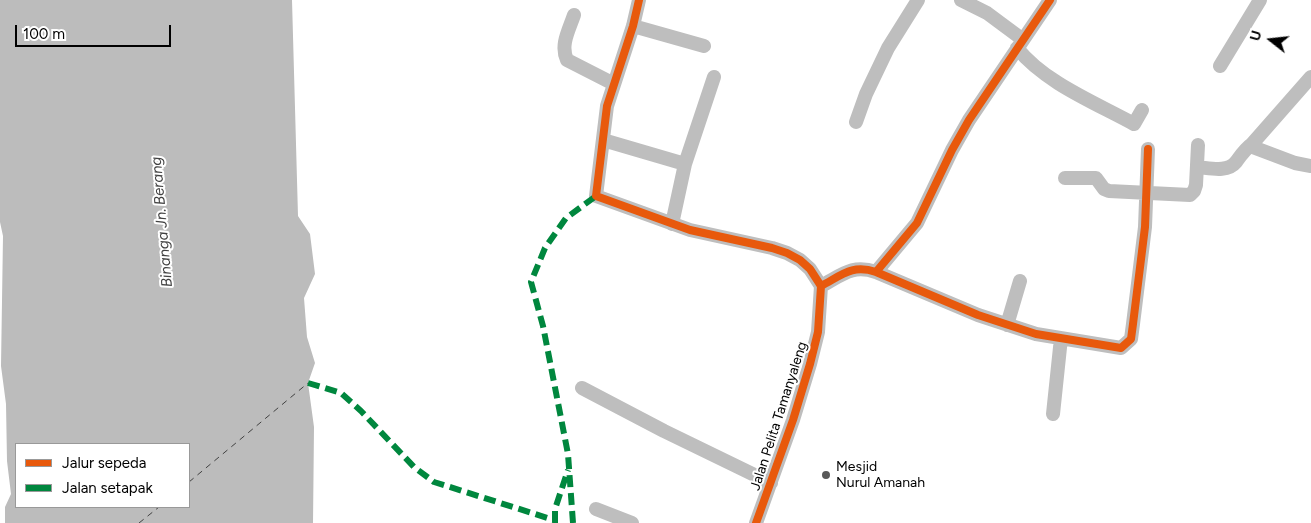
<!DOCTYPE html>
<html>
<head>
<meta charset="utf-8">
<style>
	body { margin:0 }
	#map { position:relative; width:1311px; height:523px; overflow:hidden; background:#fff; font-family:Figtree,sans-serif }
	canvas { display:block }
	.legend { position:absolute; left:15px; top:443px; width:175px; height:65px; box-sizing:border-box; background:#fff; border:1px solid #999; margin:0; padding:6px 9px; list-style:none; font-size:15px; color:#000 }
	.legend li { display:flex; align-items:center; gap:10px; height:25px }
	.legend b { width:25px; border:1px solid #999 }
	.north { position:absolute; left:1246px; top:15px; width:50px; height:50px; -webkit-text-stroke:4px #fff; paint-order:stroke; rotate:286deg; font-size:14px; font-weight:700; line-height:20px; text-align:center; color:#000 }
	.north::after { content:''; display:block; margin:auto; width:18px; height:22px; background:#000; clip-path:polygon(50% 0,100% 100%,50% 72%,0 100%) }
	.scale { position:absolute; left:15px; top:25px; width:156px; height:22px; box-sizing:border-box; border:2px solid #000; border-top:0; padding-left:6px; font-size:15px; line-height:18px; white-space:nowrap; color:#000; -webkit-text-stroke:4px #fff; paint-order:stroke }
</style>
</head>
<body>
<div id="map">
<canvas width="1311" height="523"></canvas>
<ul class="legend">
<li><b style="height:6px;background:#e8590c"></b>Jalur sepeda</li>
<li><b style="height:6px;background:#00873e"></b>Jalan setapak</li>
</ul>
<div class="north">U</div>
<div class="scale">100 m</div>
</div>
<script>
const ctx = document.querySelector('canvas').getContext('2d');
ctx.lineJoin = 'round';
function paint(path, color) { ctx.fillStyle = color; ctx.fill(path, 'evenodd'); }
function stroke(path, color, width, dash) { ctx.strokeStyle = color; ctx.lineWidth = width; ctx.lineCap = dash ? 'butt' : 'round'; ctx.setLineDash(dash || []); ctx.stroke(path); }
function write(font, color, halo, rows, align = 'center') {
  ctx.font = font + ' Figtree,sans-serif'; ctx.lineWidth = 4; ctx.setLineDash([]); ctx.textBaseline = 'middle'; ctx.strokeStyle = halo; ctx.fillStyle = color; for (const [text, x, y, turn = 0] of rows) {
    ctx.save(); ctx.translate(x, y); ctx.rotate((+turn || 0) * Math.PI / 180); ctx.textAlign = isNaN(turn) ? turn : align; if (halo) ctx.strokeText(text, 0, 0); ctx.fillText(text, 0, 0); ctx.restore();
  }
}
paint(new Path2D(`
	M0 0H292L298 216 310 234 315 274 304 298 307 337 315 363 308 383 314 427 313 523H5V507L11 494 7 461 6 404 1 366 3 236 0 222ZM16 444H189V507H16Z`), '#bcbcbc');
stroke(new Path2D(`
	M189 482 308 383
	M139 523 159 507`), '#414141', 1, [6, 5]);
stroke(new Path2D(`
	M639 0 633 26 607 106 596 196 690 230 772 248 787 253 800 260 810 269 821 286 818 332 810 364 793 420 756 523
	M961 0 987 13 1022 39
	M574 15C569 30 560 45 567 60L614 84
	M633 26 704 46
	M1017 48C1045 83 1096 103 1134 124L1142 110
	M1220 66 1260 0
	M856 122 866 94 888 48 918 0
	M603 140 685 164
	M1250 146 1295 163 1311 166
	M1197 167C1210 168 1227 173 1236 162 1241 155 1245 149 1252 144L1311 77
	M1065 178H1096L1104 189 1109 191 1190 195 1194 191 1196 185 1198 145
	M672 224 685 164 714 77
	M876 272 978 315 1036 334 1121 348 1131 339 1133 324 1145 227 1148 149
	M821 286C842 275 852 264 876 272L917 223 952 150 969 120 1050 0
	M1007 325 1020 281
	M582 388 664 431 771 483
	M1053 414 1061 338
	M596 509 632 523`), '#bebebe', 14);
stroke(new Path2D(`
	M308 383 341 393 361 411 414 467 434 482 554 520
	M555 523V509L568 470
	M573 523 568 454 543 326 531 282 545 248 566 218 596 196`), '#00873e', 6, [12, 6]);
stroke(new Path2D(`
	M639 0 633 26 607 106 596 196 690 230 772 248 787 253 800 260 810 269 821 286 818 332 810 364 793 420 756 523
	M876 272 978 315 1036 334 1121 348 1131 339 1133 324 1145 227 1148 149
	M821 286C842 275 852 264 876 272L917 223 952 150 969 120 1050 0`), '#e8590c', 8);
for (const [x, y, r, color] of [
	[826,475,5,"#595959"]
]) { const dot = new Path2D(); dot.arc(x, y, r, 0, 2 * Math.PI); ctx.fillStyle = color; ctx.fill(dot); stroke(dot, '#fff', 2); }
write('14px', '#000', '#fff', [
	["Jalan Pelita Tamanyaleng",779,416,-72]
]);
write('14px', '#000', '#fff', [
	["Mesjid",836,467],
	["Nurul Amanah",836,483]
], 'left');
write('italic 15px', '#414141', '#fff', [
	["Binanga Jn. Berang",162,222,-95]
]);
</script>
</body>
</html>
